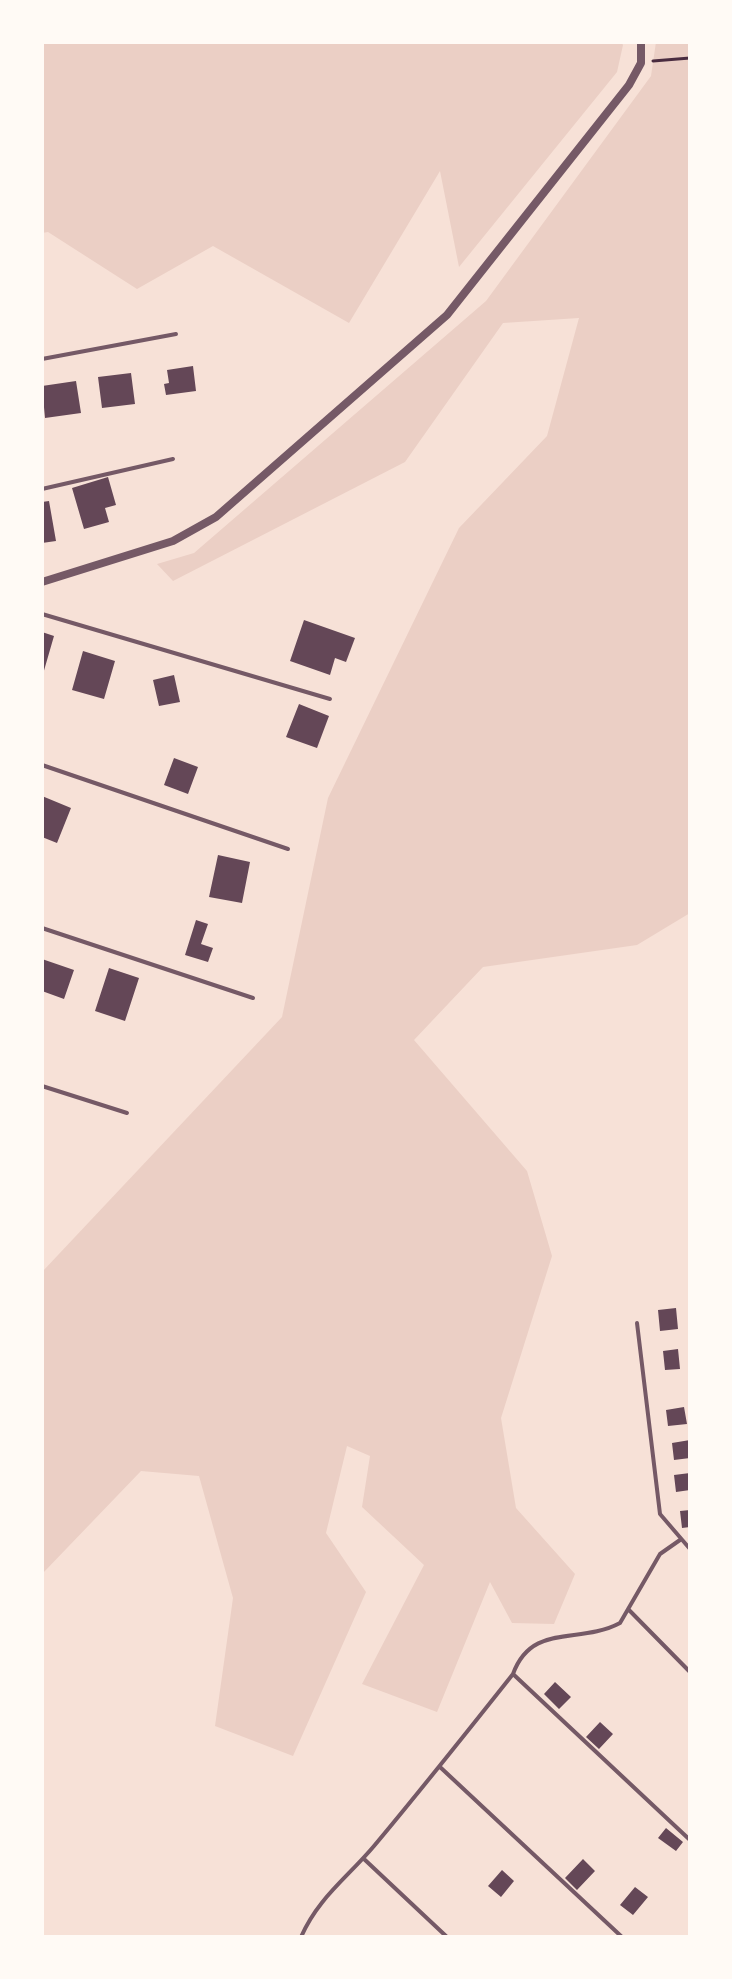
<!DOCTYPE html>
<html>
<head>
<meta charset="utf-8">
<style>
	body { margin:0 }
	#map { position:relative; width:732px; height:1979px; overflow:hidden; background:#f7e1d7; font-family:Manrope,sans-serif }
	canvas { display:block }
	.frame { position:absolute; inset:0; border:44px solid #fffaf5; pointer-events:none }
</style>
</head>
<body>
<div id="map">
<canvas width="732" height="1979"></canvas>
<div class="frame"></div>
</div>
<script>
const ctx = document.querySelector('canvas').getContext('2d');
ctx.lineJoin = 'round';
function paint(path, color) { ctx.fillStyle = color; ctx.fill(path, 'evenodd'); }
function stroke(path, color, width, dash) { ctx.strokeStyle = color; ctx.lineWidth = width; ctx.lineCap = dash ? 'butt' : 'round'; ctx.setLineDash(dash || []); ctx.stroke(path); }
paint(new Path2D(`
	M42 42H621L623 45 617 72 459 267 440 171 349 323 213 246 137 289 48 232 42 233Z
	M656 42H690V913L637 945 483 967 414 1040 527 1171 552 1256 501 1418 516 1508 575 1574 554 1624 512 1623 490 1582 437 1712 362 1684 424 1565 362 1507 370 1456 347 1446 326 1533 366 1592 293 1756 215 1726 233 1598 199 1476 141 1471 43 1573 42 1652V1272L282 1017 328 798 459 528 547 436 579 318 503 323 405 462 173 581 157 564 194 553 486 301 651 76Z`), '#ebcfc5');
paint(new Path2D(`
	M193 366 196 391 166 395 164 384 169 383 167 370Z
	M131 373 135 404 102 408 98 377Z
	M76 381 81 413 45 418 42 386Z
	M108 477 116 505 105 508 109 522 84 529 72 488Z
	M49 501 56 541 42 543V502Z
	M304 620 355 638 346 662 335 658 330 675 290 661Z
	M42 632 54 636 43 674H42Z
	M83 651 115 661 104 699 72 690Z
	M174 675 180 702 159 706 153 680Z
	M299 704 329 716 317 748 286 737Z
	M174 758 198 767 188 794 164 785Z
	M42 796 71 808 57 843 42 837Z
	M218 855 250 862 242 903 209 897Z
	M196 920 208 924 201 944 213 948 208 962 185 955Z
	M42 959 74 970 64 999 42 991Z
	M109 968 139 978 125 1021 95 1011Z
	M676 1308 678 1329 660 1331 658 1310Z
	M678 1349 680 1369 665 1370 663 1351Z
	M684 1407 687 1424 668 1426 666 1410Z
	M690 1440V1458L674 1460 672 1443Z
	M690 1473V1490L676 1492 674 1475Z
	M690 1510V1527L682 1528 680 1511Z
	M555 1682 571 1697 559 1709 544 1694Z
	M600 1722 613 1734 599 1749 586 1737Z
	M666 1828 683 1842 676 1851 658 1838Z
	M583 1859 595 1871 577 1890 565 1878Z
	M502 1870 514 1881 501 1897 488 1886Z
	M635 1887 648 1897 633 1915 620 1905Z`), '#644757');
stroke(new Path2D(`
	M653 61 690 58`), '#4a2c40', 3);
stroke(new Path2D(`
	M42 359 176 334
	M42 489 173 459
	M42 614 330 699
	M42 765 288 849
	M42 928 253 998
	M42 1086 127 1113
	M637 1323 660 1514 690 1549
	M629 1610 690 1672
	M513 1674 690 1840
	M440 1767 622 1937
	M364 1859 447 1937
	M301 1937C318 1898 347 1878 374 1846 421 1790 467 1732 513 1674 532 1622 579 1645 620 1623L660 1554 680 1540`), '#755966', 4);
stroke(new Path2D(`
	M42 582 173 541 216 517 447 315 629 85 641 63V42`), '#755966', 8);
</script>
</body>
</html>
